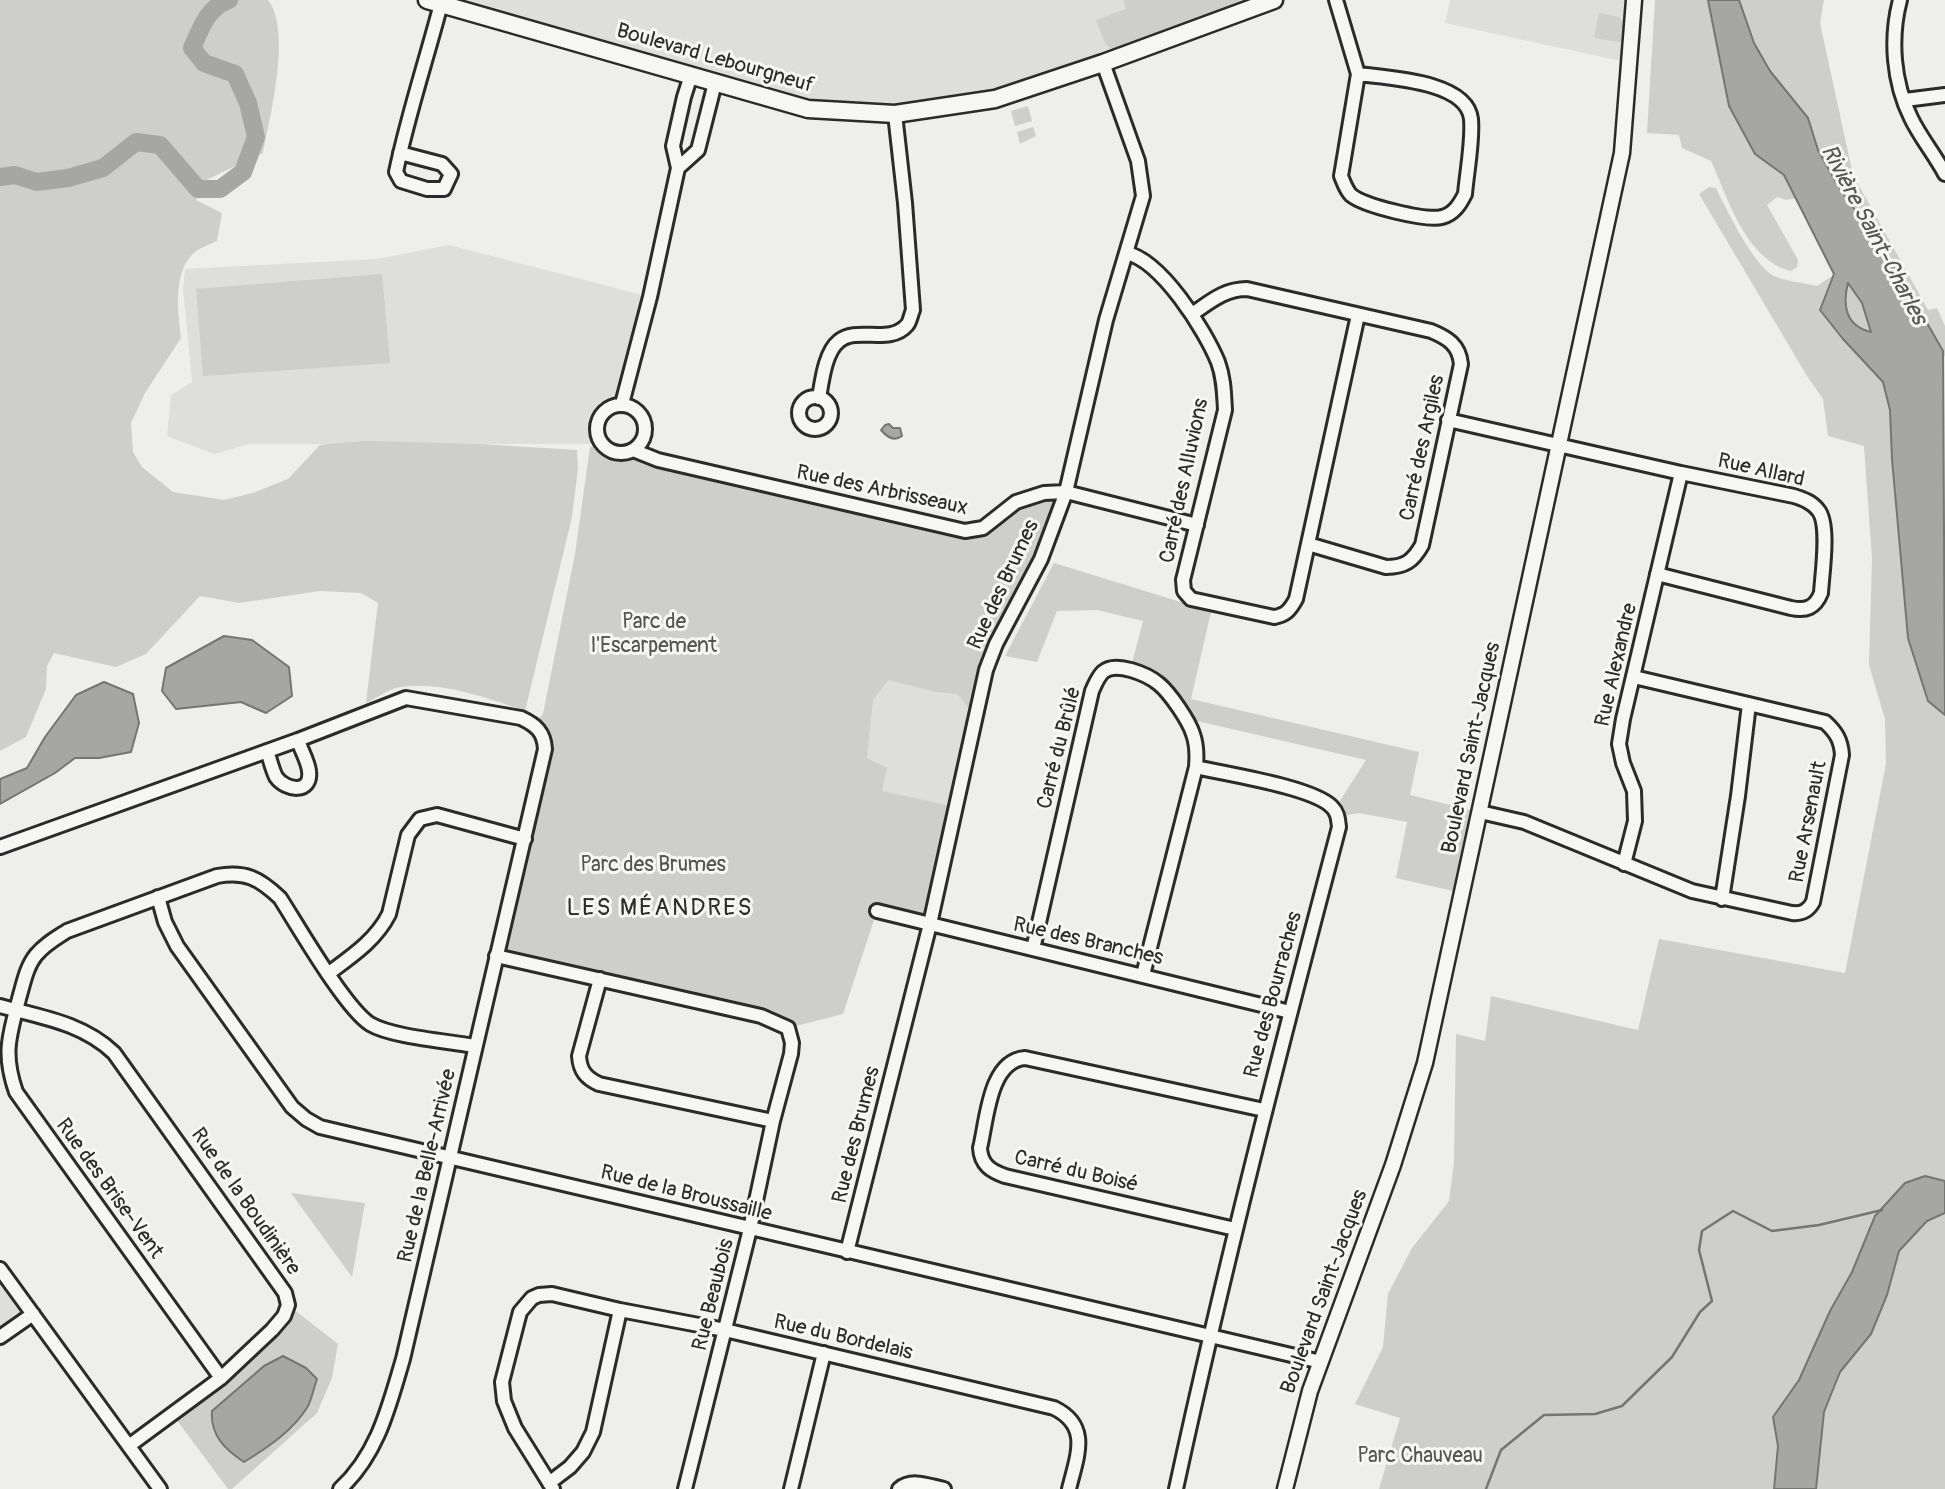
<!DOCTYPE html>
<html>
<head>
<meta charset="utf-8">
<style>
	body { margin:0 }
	canvas { display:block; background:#eeeeea }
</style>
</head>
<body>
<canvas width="1945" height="1489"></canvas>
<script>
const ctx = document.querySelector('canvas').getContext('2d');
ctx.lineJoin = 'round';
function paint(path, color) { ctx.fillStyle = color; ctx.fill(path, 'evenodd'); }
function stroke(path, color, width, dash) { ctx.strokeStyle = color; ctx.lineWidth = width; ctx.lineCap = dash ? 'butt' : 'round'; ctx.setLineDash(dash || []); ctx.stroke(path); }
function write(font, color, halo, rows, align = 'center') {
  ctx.font = font + ' Pangolin,sans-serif'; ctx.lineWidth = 6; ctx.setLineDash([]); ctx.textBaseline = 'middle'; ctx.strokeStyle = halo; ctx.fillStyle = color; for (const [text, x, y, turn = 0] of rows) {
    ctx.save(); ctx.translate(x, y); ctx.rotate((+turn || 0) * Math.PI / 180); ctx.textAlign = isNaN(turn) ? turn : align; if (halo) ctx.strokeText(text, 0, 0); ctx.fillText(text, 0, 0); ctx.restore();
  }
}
paint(new Path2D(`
	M442 0H1274L995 99 895 114 808 109Z
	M1450 0H1634L1630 63 1445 23Z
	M449 245 650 297 622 404 610 406 601 413 596 423V434L601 444H249L214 454 167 436 171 395 192 382 183 289 185 269 377 259Z
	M884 603 975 716 956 807 726 759Z
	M0 1269 33 1314 0 1337Z`), '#dededb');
paint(new Path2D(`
	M0 0H268C292 31 270 116 263 153L202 182 196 200 222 213 217 241C210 244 202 247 196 251 172 270 178 312 181 338L145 393 131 423 133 452 142 467 173 492 224 500 253 493 288 479 320 445 338 443 368 441 480 444 577 450 578 468 572 517 525 711C487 698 442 681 401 687 390 688 377 698 366 703L378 603 361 593 320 591 239 603 200 596 146 654 116 667 54 653 47 666 46 689 26 737 0 751Z
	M1123 0H1243L1113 49 1106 45 1096 20 1126 9Z
	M1655 0H1708L1729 106 1755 154 1784 175 1796 198 1786 200 1777 197 1767 205 1798 260 1797 267 1791 271C1745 259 1729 200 1711 161L1682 148 1679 135 1647 133Z
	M1739 0H1824L1820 23 1853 175 1928 310 1937 308 1945 326V357L1898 272 1837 184 1818 150 1808 118 1770 71 1754 43Z
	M1599 13 1619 17 1625 23 1624 43 1594 38Z
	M1028 106 1032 121 1015 126 1011 111Z
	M1033 127 1036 136 1020 144 1017 132Z
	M1709 187 1716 188C1727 210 1753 265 1774 276 1784 281 1805 283 1817 286L1835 274 1821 310 1843 339 1883 382 1890 410 1892 459 1945 715V1181L1925 1176 1875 1216 1852 1272 1830 1311 1799 1380 1773 1417 1778 1446 1774 1489H1379L1400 1418 1355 1404 1383 1347 1388 1294 1412 1248 1449 1201 1454 1162 1456 1034 1485 1041 1491 996 1638 1030 1659 939 1845 973 1886 764 1885 719 1869 665 1872 559 1864 446 1828 436 1823 399 1807 376 1699 194Z
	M382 274 390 363 203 376 196 289Z
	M1848 282 1862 303 1872 333C1845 325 1843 307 1848 282Z
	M601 444C612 453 620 454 633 450L778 489 983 528 1016 502 1066 492 1003 631 975 716 957 694 936 692 888 680 873 700 867 758 887 768 882 791 956 807 930 924 877 911 843 1014 788 1028 496 956 545 750 534 724 543 714 575 554 590 447Z
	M1054 563 1184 603 1186 606 1211 612 1191 699 1419 752 1410 795 1470 810 1453 891 1396 878 1407 822 1359 813 1338 817 1336 807 1366 760 1184 718 1170 697 1130 671 1143 621 1097 610 1057 611 1037 662 1005 656Z
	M291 1193 365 1203 352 1277Z
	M1945 1213V1489H1816L1824 1412 1840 1372 1871 1334 1887 1295 1899 1251 1927 1221Z
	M288 1305 338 1344 332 1378 317 1413 232 1489H228L173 1415 221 1378Z`), '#cececa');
const water = new Path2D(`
	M1708 0H1739L1754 43 1770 71 1808 118 1818 150 1837 184 1898 272 1943 351 1945 715 1928 701 1908 638 1892 459 1890 410 1883 382 1843 339 1820 310 1834 274 1784 175 1755 154 1729 106ZM1848 283 1862 303 1871 332C1846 326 1842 306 1848 283Z
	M889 424 893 428H900L902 436C894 442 886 436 881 430L885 425Z
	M224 636 252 640 289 667 292 696 266 713 241 702 176 709 162 691 166 668Z
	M104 682 133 694 139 723 131 752 99 758H75L55 773 0 804V779L27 768 45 737 76 695Z
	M1925 1176 1945 1181V1213L1927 1221 1899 1251 1887 1295 1871 1334 1840 1372 1824 1412 1816 1489H1774L1778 1446 1773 1417 1799 1380 1830 1311 1852 1272 1875 1216 1905 1183Z
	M283 1356 306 1368 317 1379C314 1387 312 1398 308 1406 294 1430 267 1448 244 1462 226 1450 210 1436 212 1411L264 1366Z`);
paint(water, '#a6a6a3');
stroke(water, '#757573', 2);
stroke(new Path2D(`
	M1486 1489 1501 1450 1544 1415 1595 1414 1622 1406 1672 1357 1700 1312 1712 1301 1699 1250 1702 1231 1733 1211 1772 1231 1819 1225 1882 1210`), '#757573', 2.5);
stroke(new Path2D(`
	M0 177 15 175 37 182 68 178 103 168 136 142 160 145 198 189H220L243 172 256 137 248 103 235 74 204 63 192 48C200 30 208 6 229 0`), '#a6a6a3', 18);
const minor = new Path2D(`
	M1336 0 1358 74 1341 176C1344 183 1346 190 1351 195 1364 206 1426 221 1442 217 1454 214 1460 204 1465 194 1467 171 1473 141 1471 119 1467 81 1388 78 1358 74
	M1900 0C1890 38 1893 82 1911 118 1920 137 1935 155 1945 174
	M1905 100 1945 95
	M400 153 442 164 451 174 444 189H427L401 181 396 172C408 114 427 58 442 0
	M678 168 698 150 715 83
	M1126 253C1161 260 1205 330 1218 362 1224 378 1224 394 1225 410L1183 580 1184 591 1191 599 1274 617C1286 615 1290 610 1296 599L1358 315
	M1192 314C1210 302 1224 289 1247 289L1431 331C1448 338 1459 345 1461 364L1422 545C1413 561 1405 567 1386 567L1308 544
	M799 413a16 16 0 1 1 32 0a16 16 0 1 1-32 0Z
	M819 398C822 381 825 352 839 341 857 326 890 345 907 325 910 322 911 314 913 310L905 203 895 114
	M622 404 650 297 678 168 673 146 684 97 691 75
	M597 429a24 24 0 1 1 48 0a24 24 0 1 1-48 0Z
	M1448 420 1681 473 1794 496C1803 499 1812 502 1818 510 1830 524 1822 574 1821 593 1815 608 1806 611 1791 608L1657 574
	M633 450 658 460 965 531 983 528 1016 502 1044 493 1066 492 1197 525
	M267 751C270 759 272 769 276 777 286 791 312 794 309 771 308 761 301 750 298 740
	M1480 812 1524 822 1692 891 1792 913C1802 914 1808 911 1813 902L1842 755C1841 740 1836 732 1825 722L1634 677
	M0 847 298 740 406 698 521 718C536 725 544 732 545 749L403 1359C389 1406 378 1454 340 1489
	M1624 864 1635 821 1634 791 1623 763 1619 744 1623 719 1681 473
	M158 897 165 922 177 946 292 1107 306 1119 320 1127 1321 1362
	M1722 899 1738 796 1749 704
	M877 911 1290 1012
	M1033 949 1092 691C1095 685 1097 678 1103 672 1116 661 1147 674 1159 684 1170 693 1189 721 1193 734 1197 745 1197 755 1196 767L1143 975
	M496 956 761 1016 788 1028 792 1043 791 1054 773 1121 750 1229 685 1489
	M329 973C352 956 376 940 389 914L408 835 420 819 437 815 525 839
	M600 979 579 1056C580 1071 586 1078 599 1084L773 1121
	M0 1006C41 1017 83 1023 114 1053L285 1293 288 1305 284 1316 272 1330 221 1378 130 1445
	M1235 1229 1005 1176C991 1171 981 1165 980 1148 987 1120 989 1061 1025 1058L1264 1110
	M847 1252 930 924 986 670 996 644 1041 559 1066 492 1106 320 1143 196 1138 161 1103 63
	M0 1269 160 1489
	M0 1337 33 1314
	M221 1378 16 1092C2 1052 10 1034 20 995 24 981 27 966 36 955 45 944 56 938 67 931L217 876C245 871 259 878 280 898 298 926 345 1008 370 1024 392 1037 447 1041 474 1046
	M549 1483 570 1467 583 1452 593 1432 620 1310
	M553 1489 515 1428 504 1401 502 1382 520 1312 532 1298 539 1295 552 1294 620 1310 725 1330 1054 1408C1091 1426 1077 1456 1069 1489
	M791 1489 824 1353
	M899 1489C912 1478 929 1486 944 1489
	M1176 1489C1224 1267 1281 1047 1339 827 1338 819 1338 813 1332 807 1313 787 1225 774 1196 767`);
const tertiary = new Path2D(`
	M1285 1489 1310 1391 1393 1165 1425 1063 1622 153 1634 0`);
const secondary = new Path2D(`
	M427 0 808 109 895 114 995 99 1103 63 1274 0`);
stroke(minor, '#2b2b2b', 18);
stroke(tertiary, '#2b2b2b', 19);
stroke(secondary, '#2b2b2b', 21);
stroke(minor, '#f6f6f2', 12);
stroke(tertiary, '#f6f6f2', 14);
stroke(secondary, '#f6f6f2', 16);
write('21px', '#2b2b2b', '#f6f6f2', [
	["Boulevard Lebourgneuf",715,59,16],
	["Carré des Argiles",1423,448,-78],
	["Rue Allard",1761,471,13],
	["Carré des Alluvions",1185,481,-78],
	["Rue des Arbrisseaux",882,491,12],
	["Rue des Brumes",1004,585,-65],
	["Rue Alexandre",1617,665,-77],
	["Carré du Brûlé",1060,748,-76],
	["Boulevard Saint-Jacques",1472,748,-78],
	["Rue Arsenault",1809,822,-79],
	["Rue des Branches",1088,942,13],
	["Rue des Bourraches",1274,995,-75],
	["Rue des Brumes",857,1135,-76],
	["Rue de la Belle-Arrivée",428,1166,-77],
	["Carré du Boisé",1076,1172,13],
	["Rue des Brise-Vent",109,1189,54],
	["Rue de la Broussaille",686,1194,14],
	["Rue de la Boudinière",245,1202,55],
	["Boulevard Saint-Jacques",1325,1292,-70],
	["Rue Beaubois",714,1295,-76],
	["Rue du Bordelais",843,1338,13]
]);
write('21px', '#545453', '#f6f6f2', [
	["Parc de",654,623],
	["l'Escarpement",654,647],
	["Parc des Brumes",653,866],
	["Parc Chauveau",1420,1457]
]);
write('italic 23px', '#565655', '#f6f6f2', [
	["Rivière Saint-Charles",1873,235,62]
]);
ctx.letterSpacing = '2px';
write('24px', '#2b2b2b', '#f6f6f2', [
	["LES MÉANDRES",660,909]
]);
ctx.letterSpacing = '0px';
</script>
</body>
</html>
